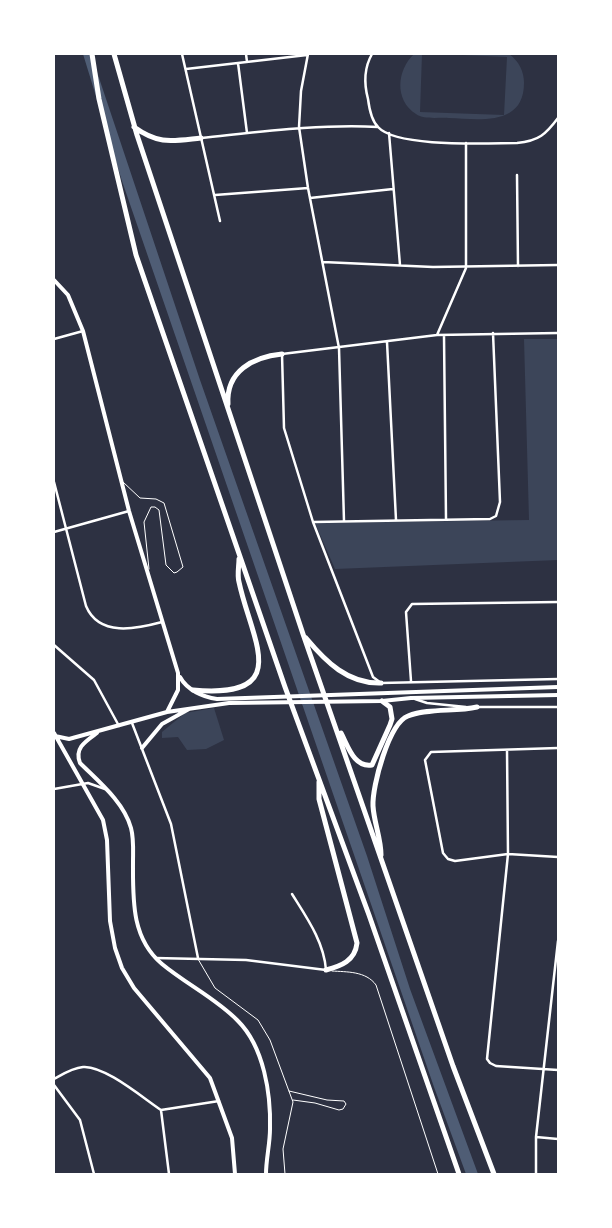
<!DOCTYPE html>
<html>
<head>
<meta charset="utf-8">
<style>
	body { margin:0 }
	#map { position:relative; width:612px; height:1228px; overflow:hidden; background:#2d3142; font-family:Inter,sans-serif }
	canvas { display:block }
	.frame { position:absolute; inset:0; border:55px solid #fff; pointer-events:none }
</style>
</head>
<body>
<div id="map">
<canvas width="612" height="1228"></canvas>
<div class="frame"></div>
</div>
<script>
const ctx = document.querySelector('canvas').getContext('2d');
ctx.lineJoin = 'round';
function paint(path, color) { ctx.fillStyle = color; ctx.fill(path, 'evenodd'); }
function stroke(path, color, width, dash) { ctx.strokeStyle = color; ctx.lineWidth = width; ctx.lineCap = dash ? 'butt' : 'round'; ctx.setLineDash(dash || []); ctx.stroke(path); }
paint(new Path2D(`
	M414 54H422L420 112 504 115 507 57 440 54H509C519 61 524 72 524 83 524 127 478 119 449 118 440 117 424 120 416 114 394 100 397 70 414 54Z
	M524 339H558V560L335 569 315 523 529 520Z
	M214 708 224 740 206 749 187 750 178 737 162 738V732L185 713Z`), '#3c4559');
paint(new Path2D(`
	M83 54H91L200 380 367 856 410 989 478 1174H466L434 1087 122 181Z`), '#4f5d75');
stroke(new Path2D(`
	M123 482 140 498 156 499 164 503 183 567 177 572 174 573 166 565 159 510 155 507H151L144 522 149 569
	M198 959 215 988 258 1020 270 1040 293 1102 283 1149 285 1174
	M332 971C347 972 366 971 376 985L438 1174
	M289 1091 327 1100 344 1101 346 1104 343 1109 339 1110 315 1103 293 1100`), '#fff', 1);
stroke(new Path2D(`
	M182 54 220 221
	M246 54 247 62
	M308 54 301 91 299 127 308 188 339 348 344 521
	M372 54C364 68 364 84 368 99 369 107 372 121 378 127 397 148 488 143 517 143 539 141 546 134 558 118
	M238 63 247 133
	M186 69 307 55
	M389 133 400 265
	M201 138C260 132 318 124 378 127
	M517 175 518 266
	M215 195 308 188
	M310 198 393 189
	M323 262 433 267 558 265
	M558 333 437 335 282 354 284 428 313 522 373 677 381 683 558 679
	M437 335 466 268V143
	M444 336 446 519
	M54 339 83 331
	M387 342 396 520
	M54 482 86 606C99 637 136 629 162 622
	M313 522 490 519 496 516 500 502 493 333
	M54 532 129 511
	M54 645 94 680 119 726
	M411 681 406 612 412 604 558 602
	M415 699 427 703 466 707
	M476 707H558
	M132 723 171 824 198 958
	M558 748 431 752 425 760 443 853 448 859 455 861 508 854 558 857
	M507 750 508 854 487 1059 490 1063 496 1066 558 1070
	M54 789 88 783 105 789
	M155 958 246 960 326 970C324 942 307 918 292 894
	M54 1079C63 1074 72 1068 83 1067 104 1065 143 1098 161 1110L219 1101
	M54 1085 80 1120 94 1174
	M161 1110 169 1174
	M536 1137 558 1139
	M536 1174V1137L558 941`), '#fff', 2.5);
stroke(new Path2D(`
	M54 280 68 295 83 331 129 511 178 673V690L167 712
	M180 677C187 690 203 697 217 699L558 687
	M54 733 103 820 107 840 110 921 115 948 122 968 134 988 210 1078 232 1138 235 1174
	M97 733C86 741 74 748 80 763 98 781 124 802 131 828 134 839 133 851 133 862 133 899 131 938 162 964 186 984 217 999 238 1021 264 1047 271 1094 270 1129 270 1144 266 1159 266 1174
	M55 736 69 739 167 712 229 703 382 701 411 698 558 695
	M142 748 162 724 189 709`), '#fff', 4);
stroke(new Path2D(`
	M92 54 99 99 136 255 285 687 369 915 459 1174
	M114 54 137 135 303 634 453 1066 494 1174
	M134 127C159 145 172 141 201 138
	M228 404C226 371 253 357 282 354
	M306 638C326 662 348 684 381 683
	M193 690C295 699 251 640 239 582 237 575 239 566 239 559
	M341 733C348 746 354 768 372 765L390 725 392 719 390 707 382 701
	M319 782V799L357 943C355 961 341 966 326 970
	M381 855C381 838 374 823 373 806 372 786 389 723 408 716 429 708 455 712 477 707`), '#fff', 5);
</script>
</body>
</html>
